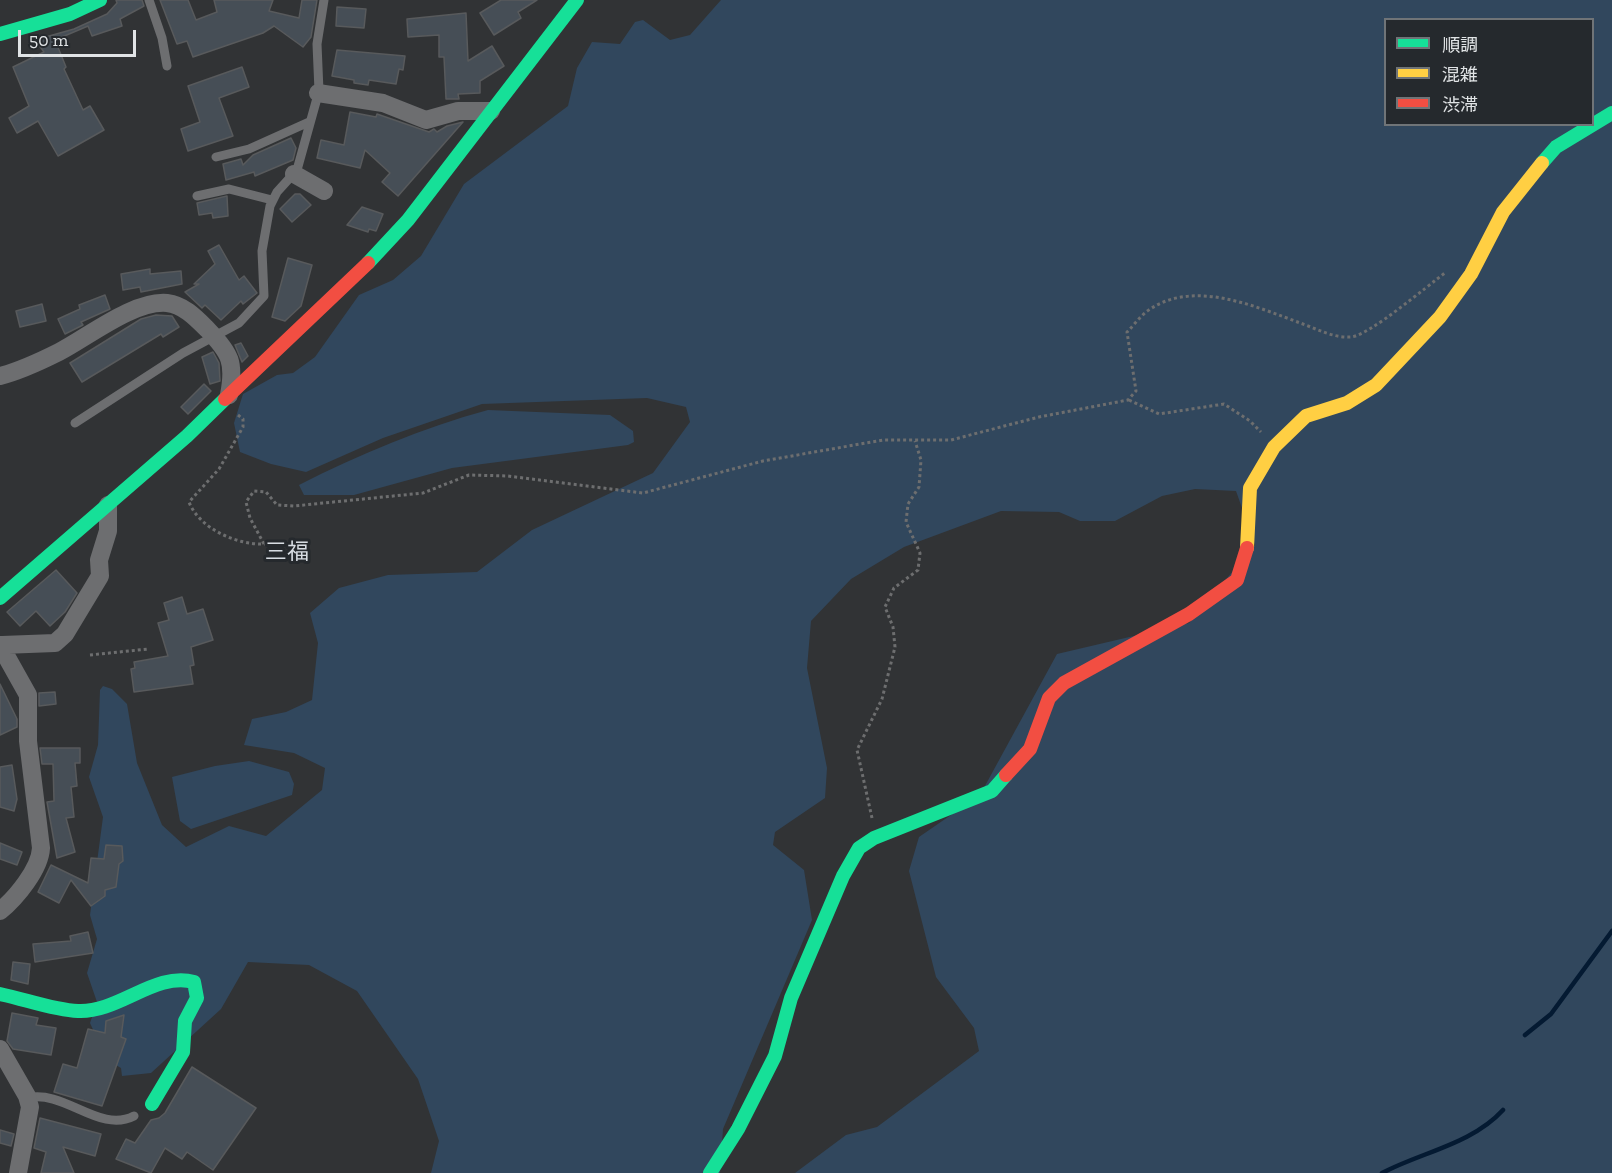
<!DOCTYPE html>
<html>
<head>
<meta charset="utf-8">
<style>
	body { margin:0 }
	#map { position:relative; width:1612px; height:1173px; overflow:hidden; background:#313335; font-family:"Zilla Slab","Noto Sans JP",serif }
	canvas { display:block }
	.legend { position:absolute; left:1384px; top:18px; width:210px; height:108px; box-sizing:border-box; background:#25292d; border:2px solid #707477; margin:0; padding:8px 10px; list-style:none; font-size:18px; color:#e1e4e6 }
	.legend li { display:flex; align-items:center; gap:12px; height:30px }
	.legend b { width:30px; border:2px solid #707477 }
	.scale { position:absolute; left:18px; top:30px; width:118px; height:27px; box-sizing:border-box; border:3px solid #e1e4e6; border-top:0; padding-left:8px; font-size:18px; line-height:21px; white-space:nowrap; color:#e1e4e6; -webkit-text-stroke:4px #25292d; paint-order:stroke }
</style>
</head>
<body>
<div id="map">
<canvas width="1612" height="1173"></canvas>
<ul class="legend">
<li><b style="height:8px;background:#16e098"></b>順調</li>
<li><b style="height:8px;background:#ffcf43"></b>混雑</li>
<li><b style="height:8px;background:#f24e42"></b>渋滞</li>
</ul>
<div class="scale">50 m</div>
</div>
<script>
const ctx = document.querySelector('canvas').getContext('2d');
ctx.lineJoin = 'round';
function paint(path, color) { ctx.fillStyle = color; ctx.fill(path, 'evenodd'); }
function stroke(path, color, width, dash) { ctx.strokeStyle = color; ctx.lineWidth = width; ctx.lineCap = dash ? 'butt' : 'round'; ctx.setLineDash(dash || []); ctx.stroke(path); }
function write(font, color, halo, rows, align = 'center') {
  ctx.font = font + ' "Zilla Slab","Noto Sans JP",serif'; ctx.lineWidth = 6; ctx.setLineDash([]); ctx.textBaseline = 'middle'; ctx.strokeStyle = halo; ctx.fillStyle = color; for (const [text, x, y, turn = 0] of rows) {
    ctx.save(); ctx.translate(x, y); ctx.rotate((+turn || 0) * Math.PI / 180); ctx.textAlign = isNaN(turn) ? turn : align; if (halo) ctx.strokeText(text, 0, 0); ctx.fillText(text, 0, 0); ctx.restore();
  }
}
paint(new Path2D(`
	M721 0H1612V1173H795L846 1135 877 1127 979 1051 974 1028 936 977 909 871 919 837 980 795 1057 654 1189 623 1255 545 1236 491 1195 489 1162 496 1115 521H1080L1059 512 1001 511 904 547 851 579 811 621 807 668 827 768 825 798 775 832 773 845 804 870 812 920 723 1129 720 1173H431L439 1141 418 1079 357 991 309 965 248 962 221 1009 151 1073 122 1076 121 1068 107 1060 90 1023 97 1002 87 973 97 939 90 915 103 817 89 777 98 745 100 690 103 686 112 689 127 704 137 763 162 825 186 847 229 826 266 836 322 790 325 768 294 753 244 745 252 719 286 712 312 700 318 643 310 613 339 588 388 575 477 572 532 530 653 473 690 422 686 407 647 398 482 404 383 438 306 472 271 464 240 452 234 423 243 394 277 375 293 373 315 357 359 295 393 280 421 256 464 184 568 106 577 68 592 42 620 44 635 22 643 20 670 40 690 35ZM1386 20H1592V124H1386Z
	M488 410 610 415 633 431 634 442 628 445 452 468 354 495H304L299 485C360 454 422 428 488 410Z
	M249 761 289 772 294 784 292 795 191 829 180 821 172 777 215 766Z`), '#31475d');
stroke(new Path2D(`
	M1525 1035 1551 1014 1612 931
	M1382 1173C1422 1152 1472 1144 1503 1110`), '#041a32', 4.5);
const building = new Path2D(`
	M116 0H142L144 6 120 19 122 26 92 36 88 26 55 40 66 67 64 69 83 110 90 106 104 130 58 156 38 121 17 133 9 118 29 106 13 67 44 52 35 40 74 29 107 14 117 3Z
	M160 0H188L196 20 217 12 214 0H273L269 11 299 18 302 0H317L311 37 303 47 274 26 263 33 193 57 187 41 177 44Z
	M501 0H537L518 12 521 18 494 35 480 13Z
	M337 7 366 9 364 28 336 26Z
	M466 13 468 61 492 46 504 66 480 81V93L458 94 459 99H446L444 57H439V35L408 37 407 19Z
	M337 50 405 56 403 70 399 69 396 84 369 80 368 85 354 83V80L332 76Z
	M242 67 249 87 219 98 233 136 188 151 181 129 200 122 188 86Z
	M350 112 376 117 377 114 429 132 434 129 437 132 447 126 463 122 398 196 382 182 390 173 365 150 360 168 317 158 321 140 344 145Z
	M291 138 296 148 293 160 255 176 254 172 226 180 223 164 241 159 243 165 253 155Z
	M295 194H300L311 205 292 222 280 209Z
	M227 196 228 216 213 218 212 213 199 215 197 203Z
	M362 207 383 214 376 231 369 229 368 232 347 225Z
	M219 245 239 280 244 276 257 293 243 304 241 301 221 320 205 305 202 308 185 292 199 284H194L215 264 208 251Z
	M288 258 312 265 301 306 285 321 272 317Z
	M150 269V274L181 271 182 284 141 292 140 287 123 290 121 274Z
	M105 295 110 309 81 322 83 325 65 334 58 319 80 309 79 305Z
	M42 304 46 321 20 327 16 311Z
	M156 315 172 316 179 327 163 337 161 334 82 382 70 363 141 319Z
	M241 343 248 356 242 362 235 345Z
	M213 352 219 363 220 381 210 384 202 357Z
	M204 384 211 391 188 414 181 407Z
	M56 570 77 593 65 612 50 626 36 611 20 626 7 612Z
	M182 597 187 614 203 609 213 640 191 647 194 665 190 666 193 684 134 692 131 669 135 668 134 662 168 656 158 623 169 620 164 603Z
	M0 684 17 719V727L0 735Z
	M55 692 56 704 39 706V693Z
	M40 748H80V763H75L77 786 71 787 74 817 66 818 75 852 57 858 47 802 54 801 53 764H42Z
	M12 765 17 799 14 811 0 807V767Z
	M0 843 22 852 17 865 0 859Z
	M106 845 122 846 123 861 119 864 116 887 105 890V896L91 906 71 880 59 903 38 892 51 865 88 883 91 858 104 859Z
	M88 932 93 953 35 962 33 944 71 941 70 936Z
	M13 962 30 964 28 984 11 980Z
	M12 1013 38 1018 36 1025 56 1028 51 1055 13 1049 7 1041Z
	M124 1015 121 1037 126 1039 102 1106 54 1092 63 1064 77 1068 88 1029 105 1033 106 1021Z
	M192 1067 256 1108 213 1170 187 1152 182 1159 165 1148 151 1173 116 1159 126 1139 135 1143 151 1120 159 1118 165 1113Z
	M40 1118 101 1134 95 1156 63 1147 74 1173H41L46 1152 34 1148Z
	M0 1130 14 1134 11 1146 0 1143Z`);
paint(building, '#464e56');
stroke(building, '#585a5c', 1.5);
stroke(new Path2D(`
	M1129 400 1159 414 1224 404 1250 421 1261 432
	M238 415 243 419V427L219 469 189 502C199 528 236 545 264 544L250 518 246 502 254 491 266 492 277 505 294 506 423 493 469 475 508 476 643 493 763 461 883 440H951L1039 417 1128 400 1136 391 1127 332C1133 326 1139 318 1146 312 1192 277 1256 307 1303 324 1319 330 1334 338 1351 337 1370 335 1427 286 1445 273
	M90 655 148 649
	M872 818 857 750 882 699 895 647 893 627 885 607 894 588 918 570 920 553 906 522 908 504 919 487 921 460 915 441`), '#6d6e6f', 3, [3, 3]);
stroke(new Path2D(`
	M149 0 162 38 167 66
	M216 157 249 149 309 122
	M197 196 229 189 272 200
	M75 423 183 353 239 323 264 296 262 251 270 206 277 192 297 170 319 91 317 44 324 0
	M27 1098C65 1089 99 1134 134 1116`), '#6d6e70', 9);
stroke(new Path2D(`
	M318 93 383 103 426 120 458 111H491
	M294 174 324 191
	M0 376C20 371 41 361 59 352 88 337 134 300 167 303 184 305 196 318 208 330 231 354 235 363 229 395
	M0 645 28 695V741L41 848C40 869 16 898 0 911
	M2 645 55 643 65 634 100 576 99 560 108 531V505
	M0 1049 27 1096 30 1107 18 1173`), '#6d6e70', 18);
stroke(new Path2D(`
	M0 34 70 14 100 0
	M1542 163 1556 147 1612 113
	M368 263 408 220 577 0
	M0 598 187 436 225 399
	M0 994C25 999 53 1010 78 1011 118 1013 156 971 194 982L197 998 185 1021 183 1052 152 1104
	M710 1173 738 1129 775 1056 791 998 843 876 859 848 874 838 992 791 1006 775`), '#16e098', 14);
stroke(new Path2D(`
	M1247 548 1250 488 1274 447 1306 416 1347 403 1376 385 1440 317 1471 274 1503 212 1542 163`), '#ffcf43', 14);
stroke(new Path2D(`
	M225 399 368 263
	M1006 775 1030 749 1049 698 1064 683 1189 614 1237 580 1247 548`), '#f24e42', 14);
write('22px', '#d7dce2', '#25292d', [
	["三福",287,553]
]);
</script>
</body>
</html>
